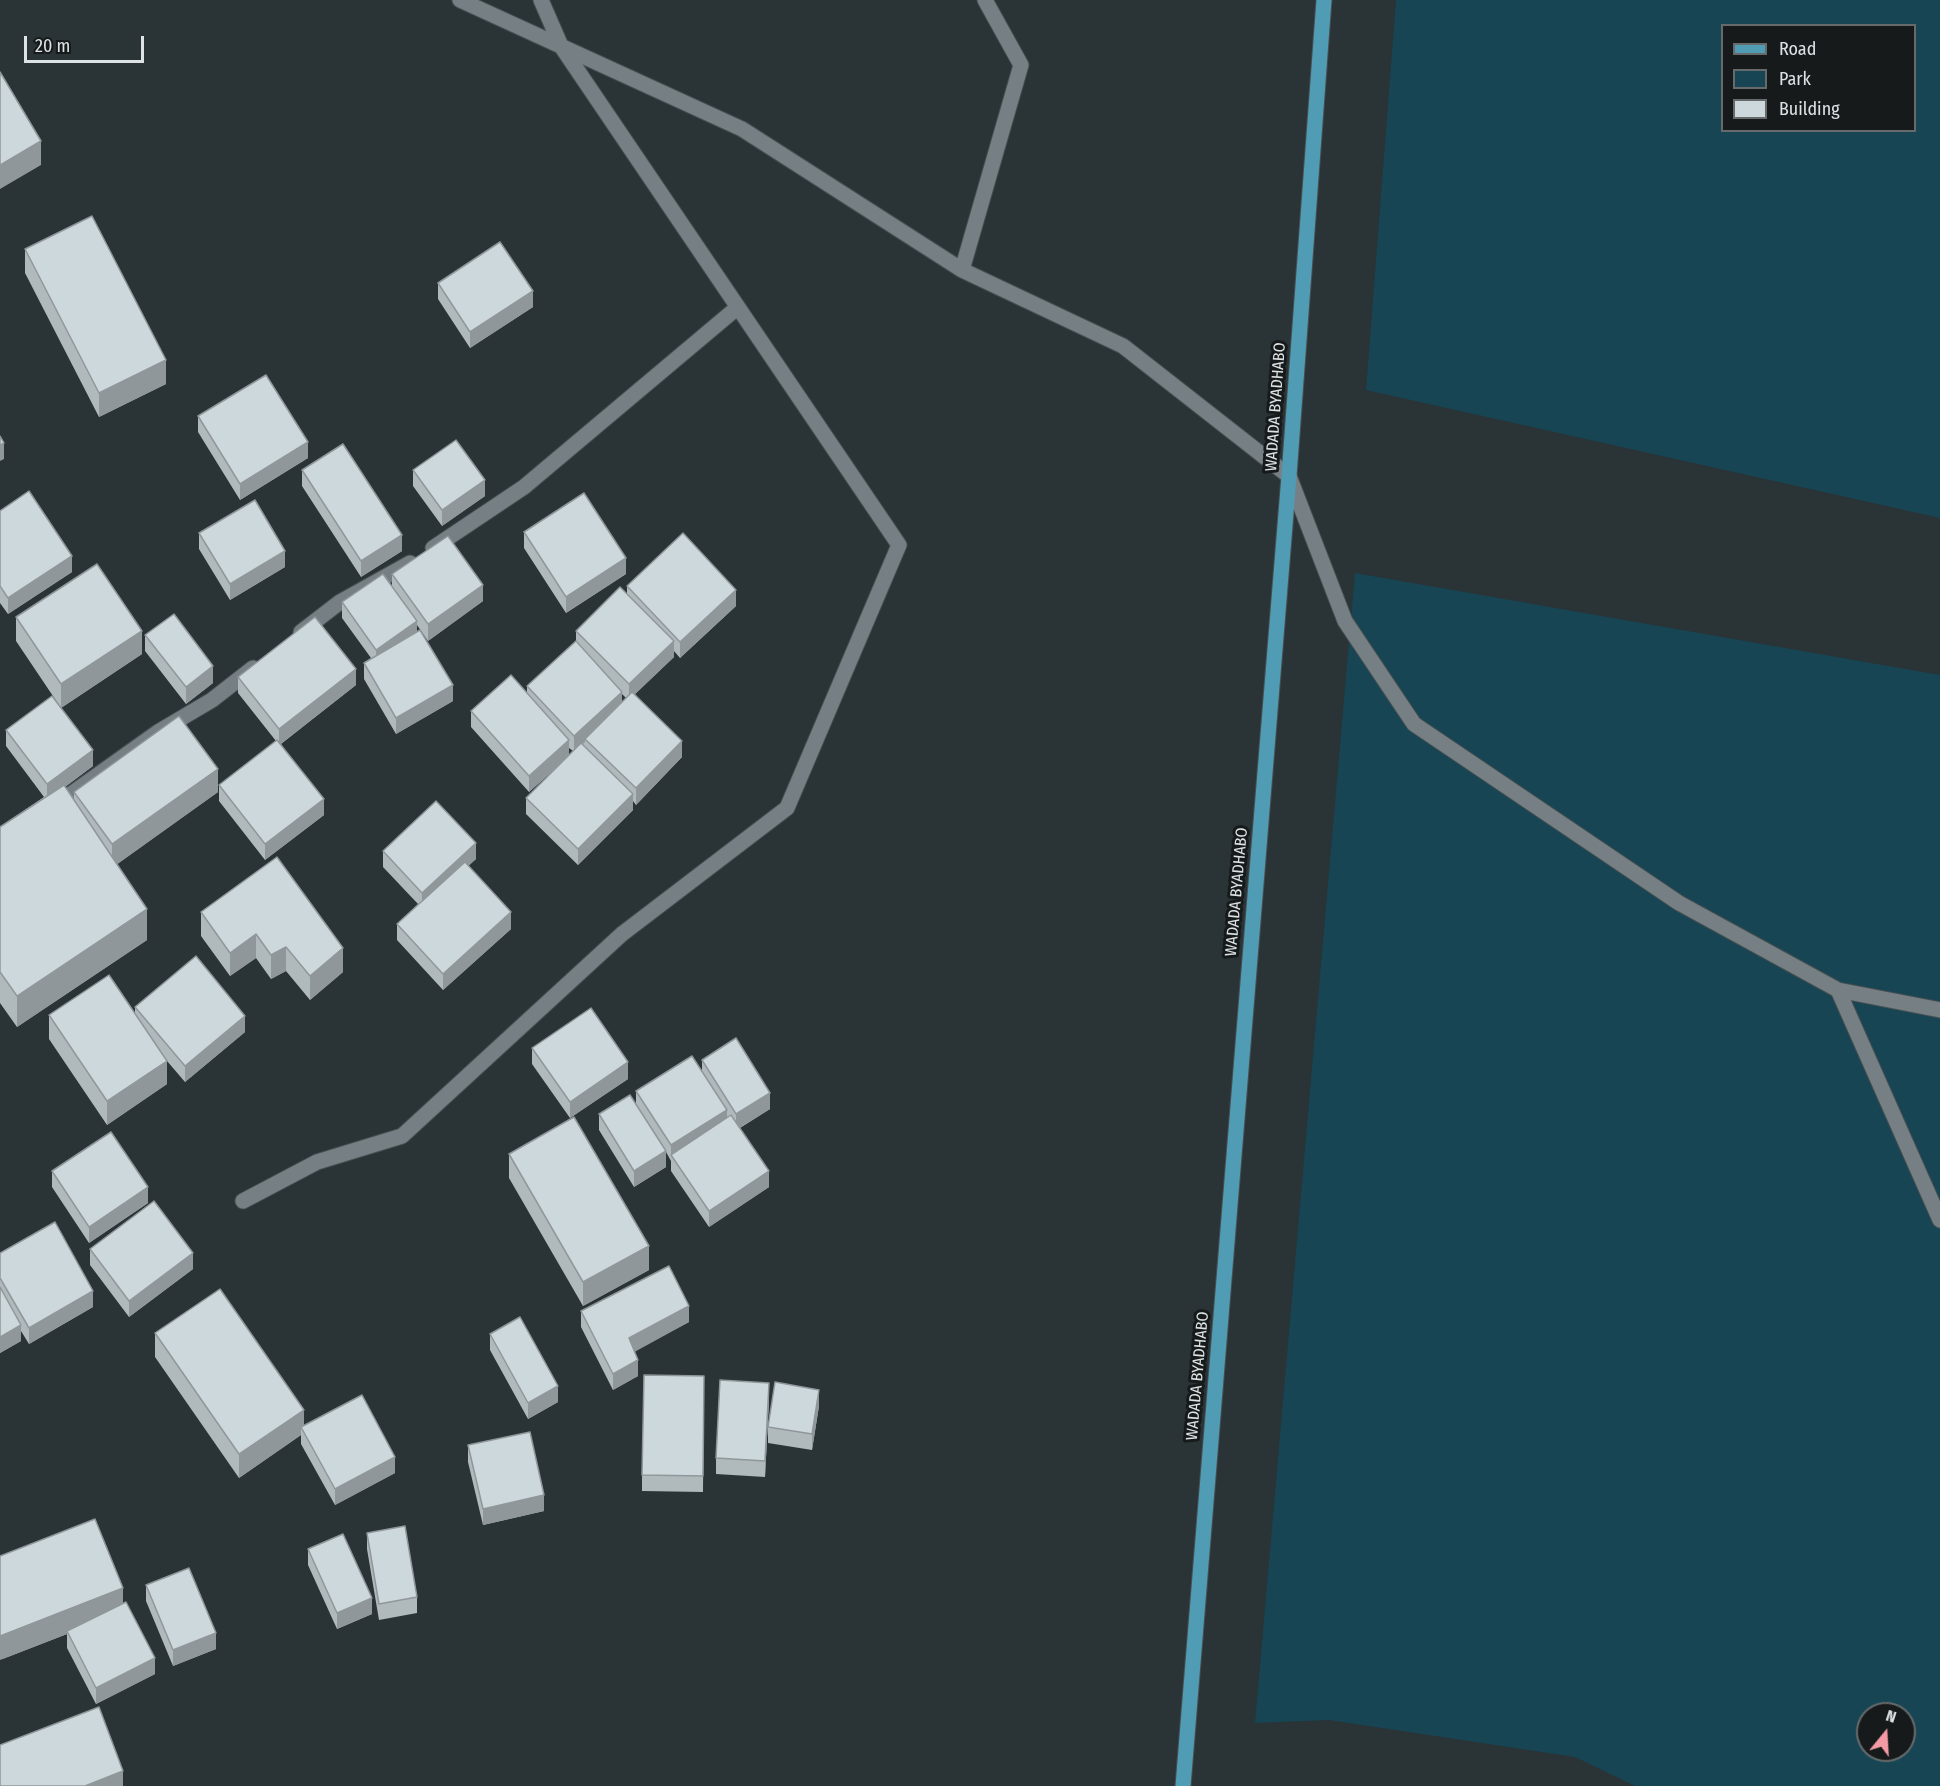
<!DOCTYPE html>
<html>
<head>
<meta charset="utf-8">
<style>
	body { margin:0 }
	#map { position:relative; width:1940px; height:1786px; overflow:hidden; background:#2a3336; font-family:"Fira Sans Condensed",sans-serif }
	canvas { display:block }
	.legend { position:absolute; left:1721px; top:24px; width:195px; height:108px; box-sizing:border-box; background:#161a1b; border:2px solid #666a6b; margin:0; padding:8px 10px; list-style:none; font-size:18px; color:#dde2e4 }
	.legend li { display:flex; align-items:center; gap:12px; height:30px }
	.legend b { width:30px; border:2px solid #666a6b }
	.north { position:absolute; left:1856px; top:1702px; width:60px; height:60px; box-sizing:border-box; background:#161a1b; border:2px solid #666a6b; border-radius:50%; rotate:18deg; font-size:16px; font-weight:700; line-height:24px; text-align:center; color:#dde2e4 }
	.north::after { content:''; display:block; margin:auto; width:21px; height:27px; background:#f49aa4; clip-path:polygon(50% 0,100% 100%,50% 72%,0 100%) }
	.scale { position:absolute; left:24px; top:36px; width:120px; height:27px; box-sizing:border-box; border:3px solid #dde2e4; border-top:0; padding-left:8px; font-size:18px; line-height:21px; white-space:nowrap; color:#dde2e4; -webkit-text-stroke:4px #161a1b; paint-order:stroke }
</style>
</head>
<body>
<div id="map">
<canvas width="1940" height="1786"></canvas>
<ul class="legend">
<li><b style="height:8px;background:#4f9cb4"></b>Road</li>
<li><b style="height:16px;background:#174554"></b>Park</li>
<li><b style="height:16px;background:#cdd8dc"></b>Building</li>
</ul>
<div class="north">N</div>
<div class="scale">20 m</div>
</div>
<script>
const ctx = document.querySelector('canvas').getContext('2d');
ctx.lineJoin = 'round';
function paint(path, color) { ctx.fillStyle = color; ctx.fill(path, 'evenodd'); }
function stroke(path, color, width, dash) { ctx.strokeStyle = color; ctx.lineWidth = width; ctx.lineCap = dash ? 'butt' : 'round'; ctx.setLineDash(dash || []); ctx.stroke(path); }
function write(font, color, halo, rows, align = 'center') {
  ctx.font = font + ' "Fira Sans Condensed",sans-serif'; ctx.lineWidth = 6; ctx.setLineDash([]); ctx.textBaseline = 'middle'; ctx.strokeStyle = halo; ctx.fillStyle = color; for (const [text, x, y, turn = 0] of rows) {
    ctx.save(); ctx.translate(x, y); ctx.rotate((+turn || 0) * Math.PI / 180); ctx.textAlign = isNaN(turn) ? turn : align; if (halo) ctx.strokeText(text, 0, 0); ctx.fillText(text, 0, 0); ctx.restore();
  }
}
paint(new Path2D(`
	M1396 0H1940V518L1366 390ZM1722 26H1914V130H1722Z
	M1355 573 1940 675V1786H1635L1575 1757 1329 1720 1255 1723ZM1868 1714H1904V1750H1868Z`), '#174554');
const minor = new Path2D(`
	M460 0 742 129 962 270 1123 346 1289 476 1345 621 1414 724 1679 903 1838 990 1940 1010
	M962 270 1021 65 985 0
	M433 548 524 487 738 307
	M301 632 340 602 410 563
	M54 806 158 732 212 700 253 668
	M1838 990 1940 1220
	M243 1201 317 1162 402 1136 622 934 787 808 899 545 561 46 541 0`);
const primary = new Path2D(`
	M1183 1786 1289 476 1324 0`);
stroke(minor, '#474f51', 17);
stroke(primary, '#474f51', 17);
stroke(minor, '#768084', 15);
stroke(primary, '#4f9cb4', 15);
paint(new Path2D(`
	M25 249 166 384 99 417 25 273Z
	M438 283 533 307 470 348 438 299Z
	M198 416 308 458 240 500 198 432Z
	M302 470 402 551 361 577 302 486Z
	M413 470 485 496 442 526 413 486Z
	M0 511 72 572 8 614 0 603Z
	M524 532 626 574 566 613 524 548Z
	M199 533 285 567 230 600 199 549Z
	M392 574 483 601 428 641 417 625V631L453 701 396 734 364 679V663L371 658 342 618V602L392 586Z
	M627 586 736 606 680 658 674 651V657L635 694 682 757 636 805 633 801V810L578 865 526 814V798L556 768 529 792 471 727V711L527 693V686L576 642V631L627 594ZM622 694 626 698 622 702ZM569 748 573 751 569 755Z
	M16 617 142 654 61 708 16 641Z
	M145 635 213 683 186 704 145 651Z
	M238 677 356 685 281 744 324 815 265 860 219 801V785L276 741 238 693Z
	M6 730 93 766 65 787 74 800V792H218L117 864 147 940 17 1027 0 1003V827L44 797 6 746Z
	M383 851 476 859 468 866 511 929 443 990 397 940V924L418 904 383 867Z
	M277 857 343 972 310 1000 286 971 271 979 256 958 230 976 201 936V912Z
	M135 1007 245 1032 185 1082 167 1061V1084L107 1125 49 1039V1015L135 1014Z
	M532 1048 628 1079 570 1118 532 1064Z
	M702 1060 770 1109 740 1128 769 1187 709 1227 671 1171V1161L666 1152V1167L634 1187 599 1130V1114L636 1104V1091L702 1071Z
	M509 1154 649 1270 583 1306 509 1178Z
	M52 1171 148 1203 89 1243 52 1187Z
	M90 1249 193 1269 129 1317 90 1265Z
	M0 1253 93 1307 29 1344 21 1331V1341L0 1353Z
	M581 1311 689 1322 634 1351 638 1376 613 1390 581 1327Z
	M155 1333 304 1426 395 1473 335 1505 301 1444V1435L239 1478 155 1357Z
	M490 1334 558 1402 528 1419 490 1350Z
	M704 1376 703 1492 642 1491V1475Z
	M769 1399 765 1477 716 1474V1458Z
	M819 1406 812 1450 768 1443V1427Z
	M468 1445 544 1511 483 1525 468 1462Z
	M367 1533 417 1597V1613L379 1620 367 1549Z
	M308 1549 372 1614 337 1629 308 1565Z
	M146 1585 216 1649 173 1666 146 1601Z
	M123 1603 155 1674 96 1704 67 1648V1634L0 1660Z`), '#b0babd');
paint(new Path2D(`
	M41 141V165L0 189V165Z
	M533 291V307L470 348V332Z
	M166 360V384L99 417V393Z
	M308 442V458L240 500V484Z
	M4 443V459L0 461V445Z
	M485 480V496L442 526V510Z
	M402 535V551L361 577V561Z
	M285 551V567L230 600V584Z
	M72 556V572L8 614V598Z
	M626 558V574L566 613V597Z
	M483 585V601L428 641V624Z
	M736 590V606L680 658V642Z
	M417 621V637L376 666V650Z
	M142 631V654L61 708V684Z
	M674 641V657L629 700V684Z
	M213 666V683L186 704V687Z
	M356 669V685L279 745V729Z
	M453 685V701L396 734V718Z
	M622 692V708L585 739V742L574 752V736Z
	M569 740V756L529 792V776Z
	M682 741V757L636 805V788Z
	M93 750V766L47 800V784Z
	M218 769V792L112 868V844Z
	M633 794V810L578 865V849Z
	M324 799V815L265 860V844Z
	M476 843V859L422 909V893Z
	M147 909V940L17 1027V996Z
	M511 912V929L443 990V974Z
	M256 934V958L230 976V953Z
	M286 947V971L271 979V955Z
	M343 948V972L310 1000V976Z
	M245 1016V1032L185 1082V1066Z
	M167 1061V1084L107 1125V1101Z
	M628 1062V1079L570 1118V1102Z
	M770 1093V1109L736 1130V1114Z
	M727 1110V1126L671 1155V1161V1145Z
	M666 1151V1167L634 1187V1171Z
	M769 1171V1187L709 1227V1211Z
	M148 1187V1203L89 1243V1227Z
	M649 1246V1270L583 1306V1282Z
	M193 1253V1269L129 1317V1301Z
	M93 1291V1307L29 1344V1328Z
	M689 1306V1322L629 1355V1338Z
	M21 1325V1341L0 1353V1337Z
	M638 1360V1376L613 1390V1374Z
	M769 1383V1399L765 1477V1461Z
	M558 1386V1402L528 1419V1403Z
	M819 1390V1406L812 1450V1434Z
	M304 1410V1432L301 1427V1435L239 1478V1454Z
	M395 1457V1473L335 1505V1489Z
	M544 1495V1511L483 1525V1509Z
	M123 1588V1612L67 1631V1634L0 1660V1636Z
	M372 1598V1614L337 1629V1613Z
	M216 1633V1649L173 1666V1650Z
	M155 1658V1674L96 1704V1688Z
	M123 1771V1786H85Z`), '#90979a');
const building = new Path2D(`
	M0 72 41 141 0 165Z
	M92 216 166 360 99 393 25 249Z
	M500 242 533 291 470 332 438 283Z
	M266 375 308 442 240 484 198 416Z
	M0 436 4 443 0 445Z
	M456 440 485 480 442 510 413 470Z
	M343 444 402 535 361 561 302 470Z
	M29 491 72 556 8 598 0 586V511Z
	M584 493 626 558 566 597 524 532Z
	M255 500 285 551 230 584 199 533Z
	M683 533 736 590 680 642 627 586Z
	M448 536 483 585 428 624 392 574Z
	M97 564 142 631 61 684 16 617Z
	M383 574 417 621 376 650 342 602Z
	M620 587 674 641 629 684 576 631Z
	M174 614 213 666 186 687 145 635Z
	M315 617 356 669 279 729 238 677Z
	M420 630 453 685 396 718 364 663Z
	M576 641 622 692 574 736 527 686Z
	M511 675 569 740 529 776 471 711Z
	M632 692 682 741 636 788 585 739Z
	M52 696 93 750 47 784 6 730Z
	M179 716 218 769 112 844 74 792Z
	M277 740 324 799 265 844 219 785Z
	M581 743 633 794 578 849 526 798Z
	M64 785 147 909 17 996 0 972V827Z
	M436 801 476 843 422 893 383 851Z
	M277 857 343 948 310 976 286 947 271 955 256 934 230 953 201 912Z
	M465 862 511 912 443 974 397 924Z
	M196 956 245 1016 185 1066 135 1007Z
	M109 975 167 1061 107 1101 49 1015Z
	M591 1008 628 1062 570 1102 532 1048Z
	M736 1038 770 1093 736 1114 702 1060Z
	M692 1056 727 1110 671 1145 636 1091Z
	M630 1095 666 1151 634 1171 599 1114Z
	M731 1115 769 1171 709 1211 671 1155Z
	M574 1117 649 1246 583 1282 509 1154Z
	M111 1132 148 1187 89 1227 52 1171Z
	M154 1201 193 1253 129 1301 90 1249Z
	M55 1222 93 1291 29 1328 0 1278V1253Z
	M669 1266 689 1306 629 1338 638 1360 613 1374 581 1311Z
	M0 1287 21 1325 0 1337Z
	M220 1289 304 1410 239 1454 155 1333Z
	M520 1317 558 1386 528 1403 490 1334Z
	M644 1375 704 1376 703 1476 642 1475Z
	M720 1380 769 1383 765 1461 716 1458Z
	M775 1382 819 1390 812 1434 768 1427Z
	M362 1395 395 1457 335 1489 301 1427Z
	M530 1432 544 1495 483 1509 468 1445Z
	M95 1519 123 1588 0 1636V1556Z
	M405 1526 417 1597 379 1604 367 1533Z
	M343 1534 372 1598 337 1613 308 1549Z
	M189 1568 216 1633 173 1650 146 1585Z
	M126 1602 155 1658 96 1688 67 1631Z
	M99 1707 123 1771 85 1786H0V1745Z`);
paint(building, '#cdd8dc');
stroke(building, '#90979a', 1.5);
write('16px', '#dde2e4', '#161a1b', [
	["WADADA BYADHABO",1276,407,-86],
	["WADADA BYADHABO",1237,892,-85],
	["WADADA BYADHABO",1198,1376,-85]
]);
</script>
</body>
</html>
